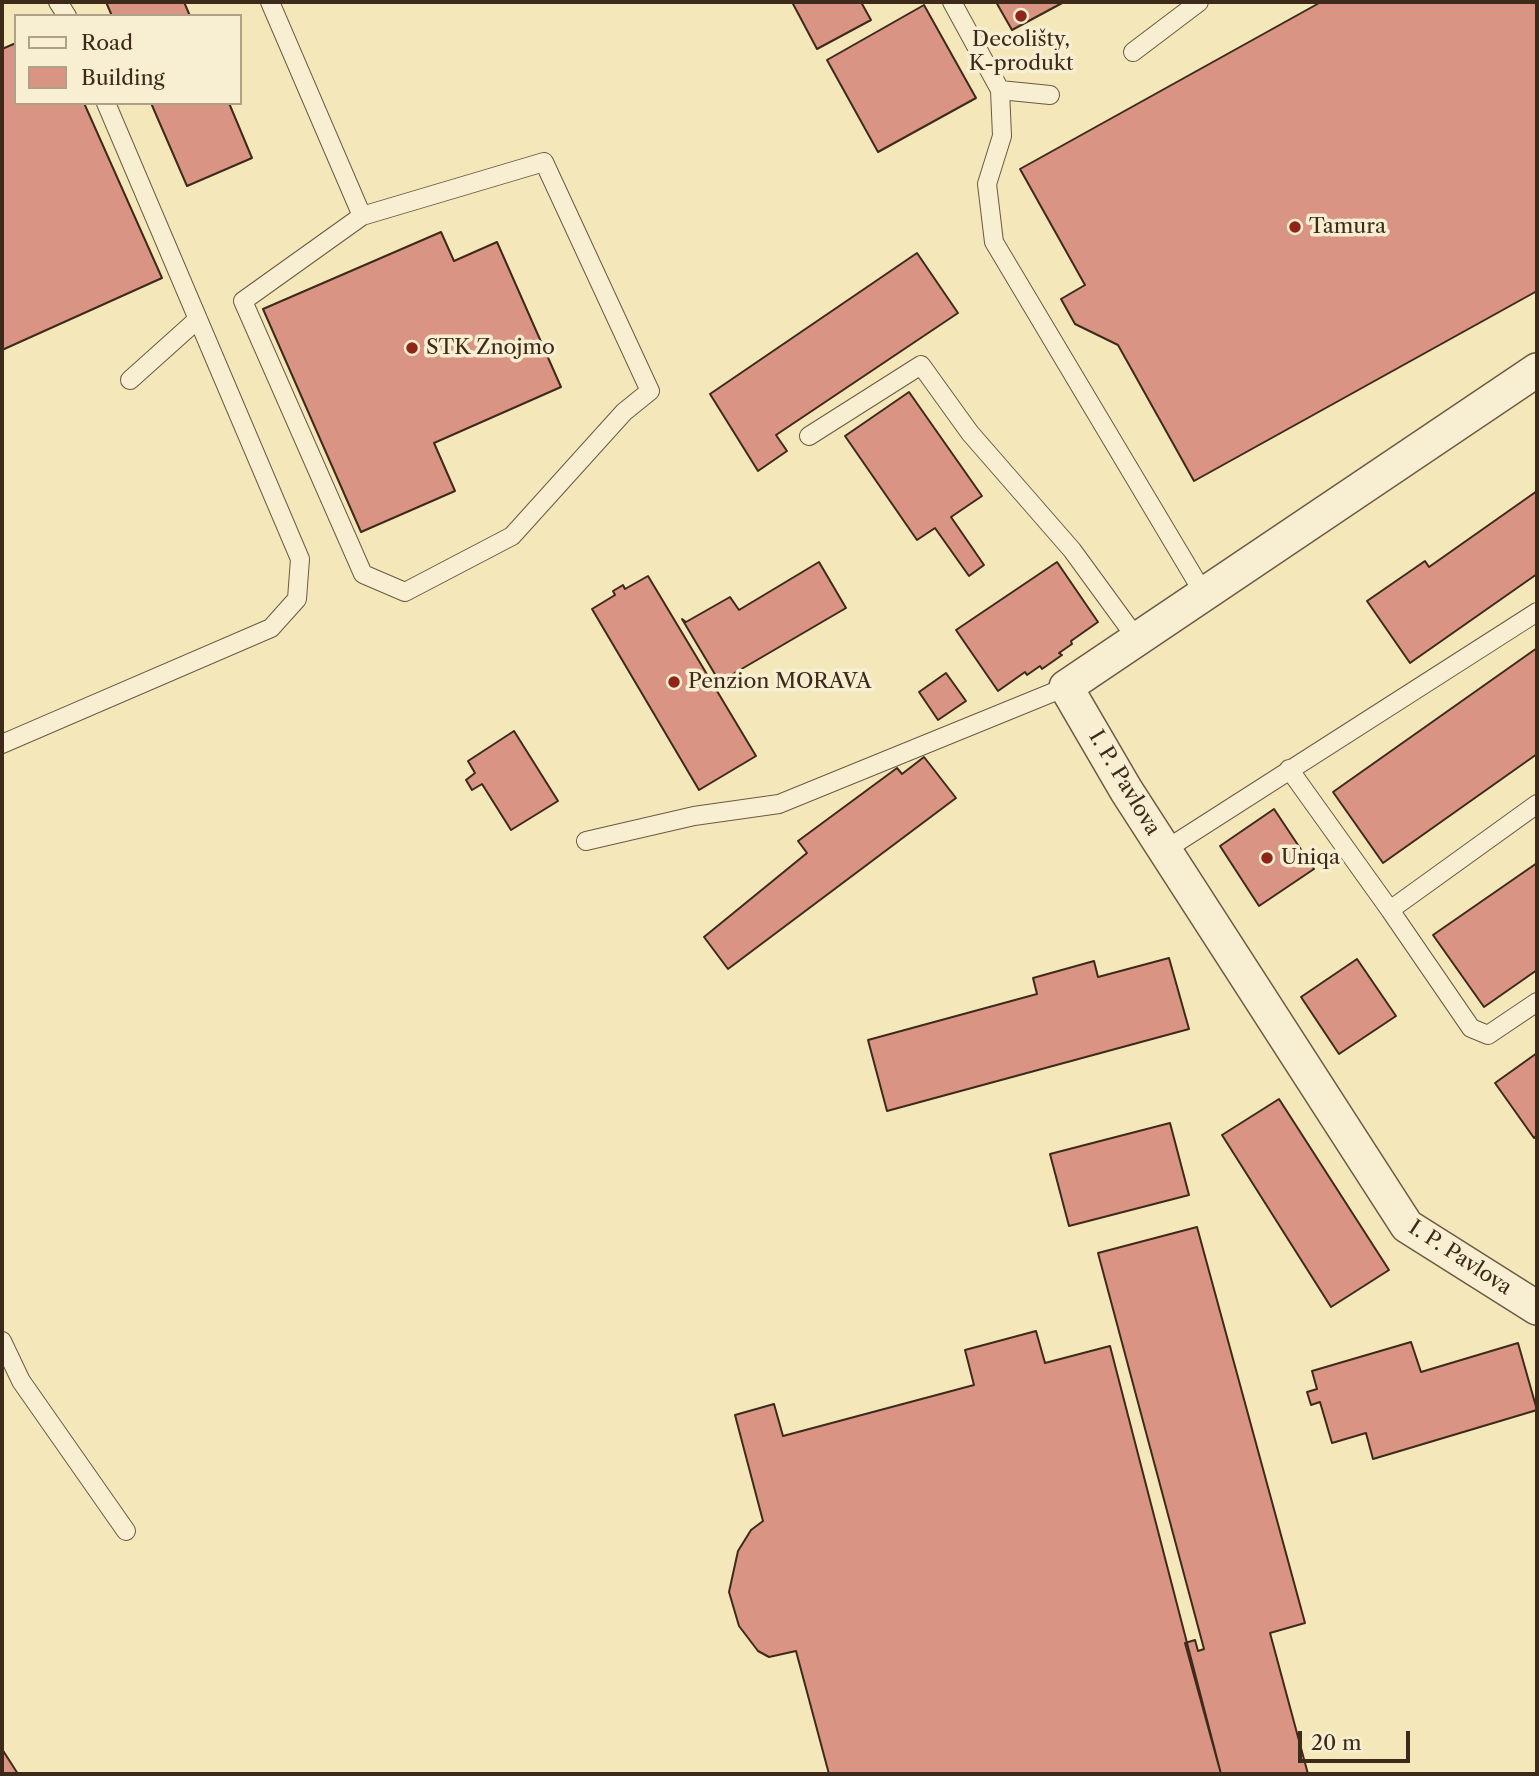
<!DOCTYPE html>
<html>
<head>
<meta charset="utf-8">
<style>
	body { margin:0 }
	#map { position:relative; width:1539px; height:1776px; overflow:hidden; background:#f4e7ba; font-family:"Libre Caslon Text",serif }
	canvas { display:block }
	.frame { position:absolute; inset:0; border:4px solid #3e2a1b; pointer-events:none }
	.legend { position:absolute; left:14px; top:14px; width:228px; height:91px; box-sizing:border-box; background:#f8efd2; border:2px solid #aea089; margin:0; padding:9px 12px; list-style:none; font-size:21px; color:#3e2a1b }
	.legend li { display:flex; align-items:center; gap:14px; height:35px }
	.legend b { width:35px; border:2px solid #aea089 }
	.scale { position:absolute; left:1298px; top:1731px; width:112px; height:32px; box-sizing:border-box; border:4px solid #3e2a1b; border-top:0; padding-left:9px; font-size:21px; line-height:24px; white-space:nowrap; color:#3e2a1b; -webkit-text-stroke:5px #f8efd2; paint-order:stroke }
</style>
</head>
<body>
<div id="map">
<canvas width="1539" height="1776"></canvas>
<div class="frame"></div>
<ul class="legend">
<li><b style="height:9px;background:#f8efd2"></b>Road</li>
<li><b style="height:19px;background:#da9483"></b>Building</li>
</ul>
<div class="scale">20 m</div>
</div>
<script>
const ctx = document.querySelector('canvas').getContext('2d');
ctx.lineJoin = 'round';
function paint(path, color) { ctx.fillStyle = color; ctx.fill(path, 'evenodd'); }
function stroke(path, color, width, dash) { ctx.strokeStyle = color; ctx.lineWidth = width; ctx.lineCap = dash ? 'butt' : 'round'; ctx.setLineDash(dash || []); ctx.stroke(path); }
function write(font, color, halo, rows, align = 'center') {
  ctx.font = font + ' "Libre Caslon Text",serif'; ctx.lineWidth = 7; ctx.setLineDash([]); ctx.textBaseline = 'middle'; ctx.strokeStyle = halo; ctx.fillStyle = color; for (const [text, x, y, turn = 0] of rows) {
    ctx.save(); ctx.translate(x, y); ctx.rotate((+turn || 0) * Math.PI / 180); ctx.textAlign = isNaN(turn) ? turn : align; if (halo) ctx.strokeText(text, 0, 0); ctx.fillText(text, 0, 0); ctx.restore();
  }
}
const building = new Path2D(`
	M106 2H184L190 16H112Z
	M792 2H861L871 20 817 49Z
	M996 2H1064L1012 30Z
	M1321 2H1537V291L1194 481 1118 345 1075 324 1061 299 1085 285 1020 169Z
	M924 5 976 98 878 152 827 60Z
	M16 43V103H84L162 278 2 350V49Z
	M151 103H229L252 158 187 186Z
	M441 232 454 261 497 242 561 387 434 443 455 491 361 532 263 309Z
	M917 253 958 313 776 435 787 451 758 471 710 394Z
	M909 392 982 496 951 517 984 565 969 576 935 528 917 540 845 436Z
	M1537 491V574L1410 663 1367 601 1425 561 1429 567Z
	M819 562 846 608 721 681 722 686 682 619 686 622 730 597 739 610Z
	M1057 562 1098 622 1071 641 1072 644 1059 653 1062 655 1042 669 1040 666 1027 675 1025 672 998 691 956 630Z
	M648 576 756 756 699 790 592 609 615 595 613 591 623 585 625 589Z
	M1537 648V754L1383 863 1333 792Z
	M946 673 966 701 938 720 919 692Z
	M514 731 558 801 511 830 482 784 472 790 466 780 475 773 468 761Z
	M924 757 956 798 728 969 704 937 807 853 798 841 897 768 902 774Z
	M1274 809 1314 869 1259 906 1220 846Z
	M1537 863V970L1484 1007 1433 935Z
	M1169 958 1189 1029 887 1111 868 1040 1037 994 1033 978 1094 961 1098 977Z
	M1357 959 1396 1016 1339 1054 1301 997Z
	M1537 1053V1135L1534 1138 1495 1083Z
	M1279 1099 1389 1270 1331 1307 1222 1135Z
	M1170 1123 1189 1195 1069 1226 1050 1154Z
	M1197 1227 1305 1623 1270 1633 1308 1774H1221L1185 1643 1195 1640 1198 1651 1204 1649 1098 1253Z
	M1036 1331 1045 1363 1110 1346 1221 1774H829L796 1651 769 1657 758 1651 739 1626 729 1592 738 1551 751 1530 763 1521 735 1415 774 1404 783 1436 974 1385 965 1350Z
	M1411 1342 1421 1372 1518 1343 1537 1410 1373 1459 1366 1433 1332 1443 1320 1402 1311 1405 1307 1392 1317 1389 1312 1371Z
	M2 1749 18 1774H2Z`);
paint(building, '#da9483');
stroke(building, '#3e2a1b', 2);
const service = new Path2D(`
	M58 2 67 16
	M270 2 362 216 544 162 650 391 624 412 512 536 405 592 363 574 243 301 362 216
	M952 2 1000 90 1002 136 987 184 994 242 1204 594
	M1133 52 1199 2
	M1000 90 1050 95
	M130 380 198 319
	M809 436 921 365 970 433 1072 550 1137 639
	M2 744 271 628 297 599 300 559 106 103
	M1289 769 1390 910 1537 804
	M586 841 694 816 779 804 1066 687
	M1165 850 1537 612
	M1390 910 1471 1028 1488 1035 1537 1002
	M2 1341 21 1381 126 1531`);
const minor = new Path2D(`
	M1537 370 1066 687 1126 790 1407 1226 1537 1308`);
stroke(service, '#6c5943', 20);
stroke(minor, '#6c5943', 36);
stroke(service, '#f8efd2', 18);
stroke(minor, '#f8efd2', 33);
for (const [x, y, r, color] of [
	[1021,16,7,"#8f2418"],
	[1295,227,7,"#8f2418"],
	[412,348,7,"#8f2418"],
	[674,682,7,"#8f2418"],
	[1267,858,7,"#8f2418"]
]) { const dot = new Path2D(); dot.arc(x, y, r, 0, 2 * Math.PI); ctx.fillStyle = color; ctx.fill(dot); stroke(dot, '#f8efd2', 2.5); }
write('21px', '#3e2a1b', '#f8efd2', [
	["Decolišty,",1021,40,"center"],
	["K-produkt",1021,64,"center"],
	["Tamura",1309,227],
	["STK Znojmo",426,348],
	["Penzion MORAVA",688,682],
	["Uniqa",1281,858]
], 'left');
write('21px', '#3e2a1b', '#f8efd2', [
	["I. P. Pavlova",1124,783,59],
	["I. P. Pavlova",1460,1258,33]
]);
</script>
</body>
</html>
